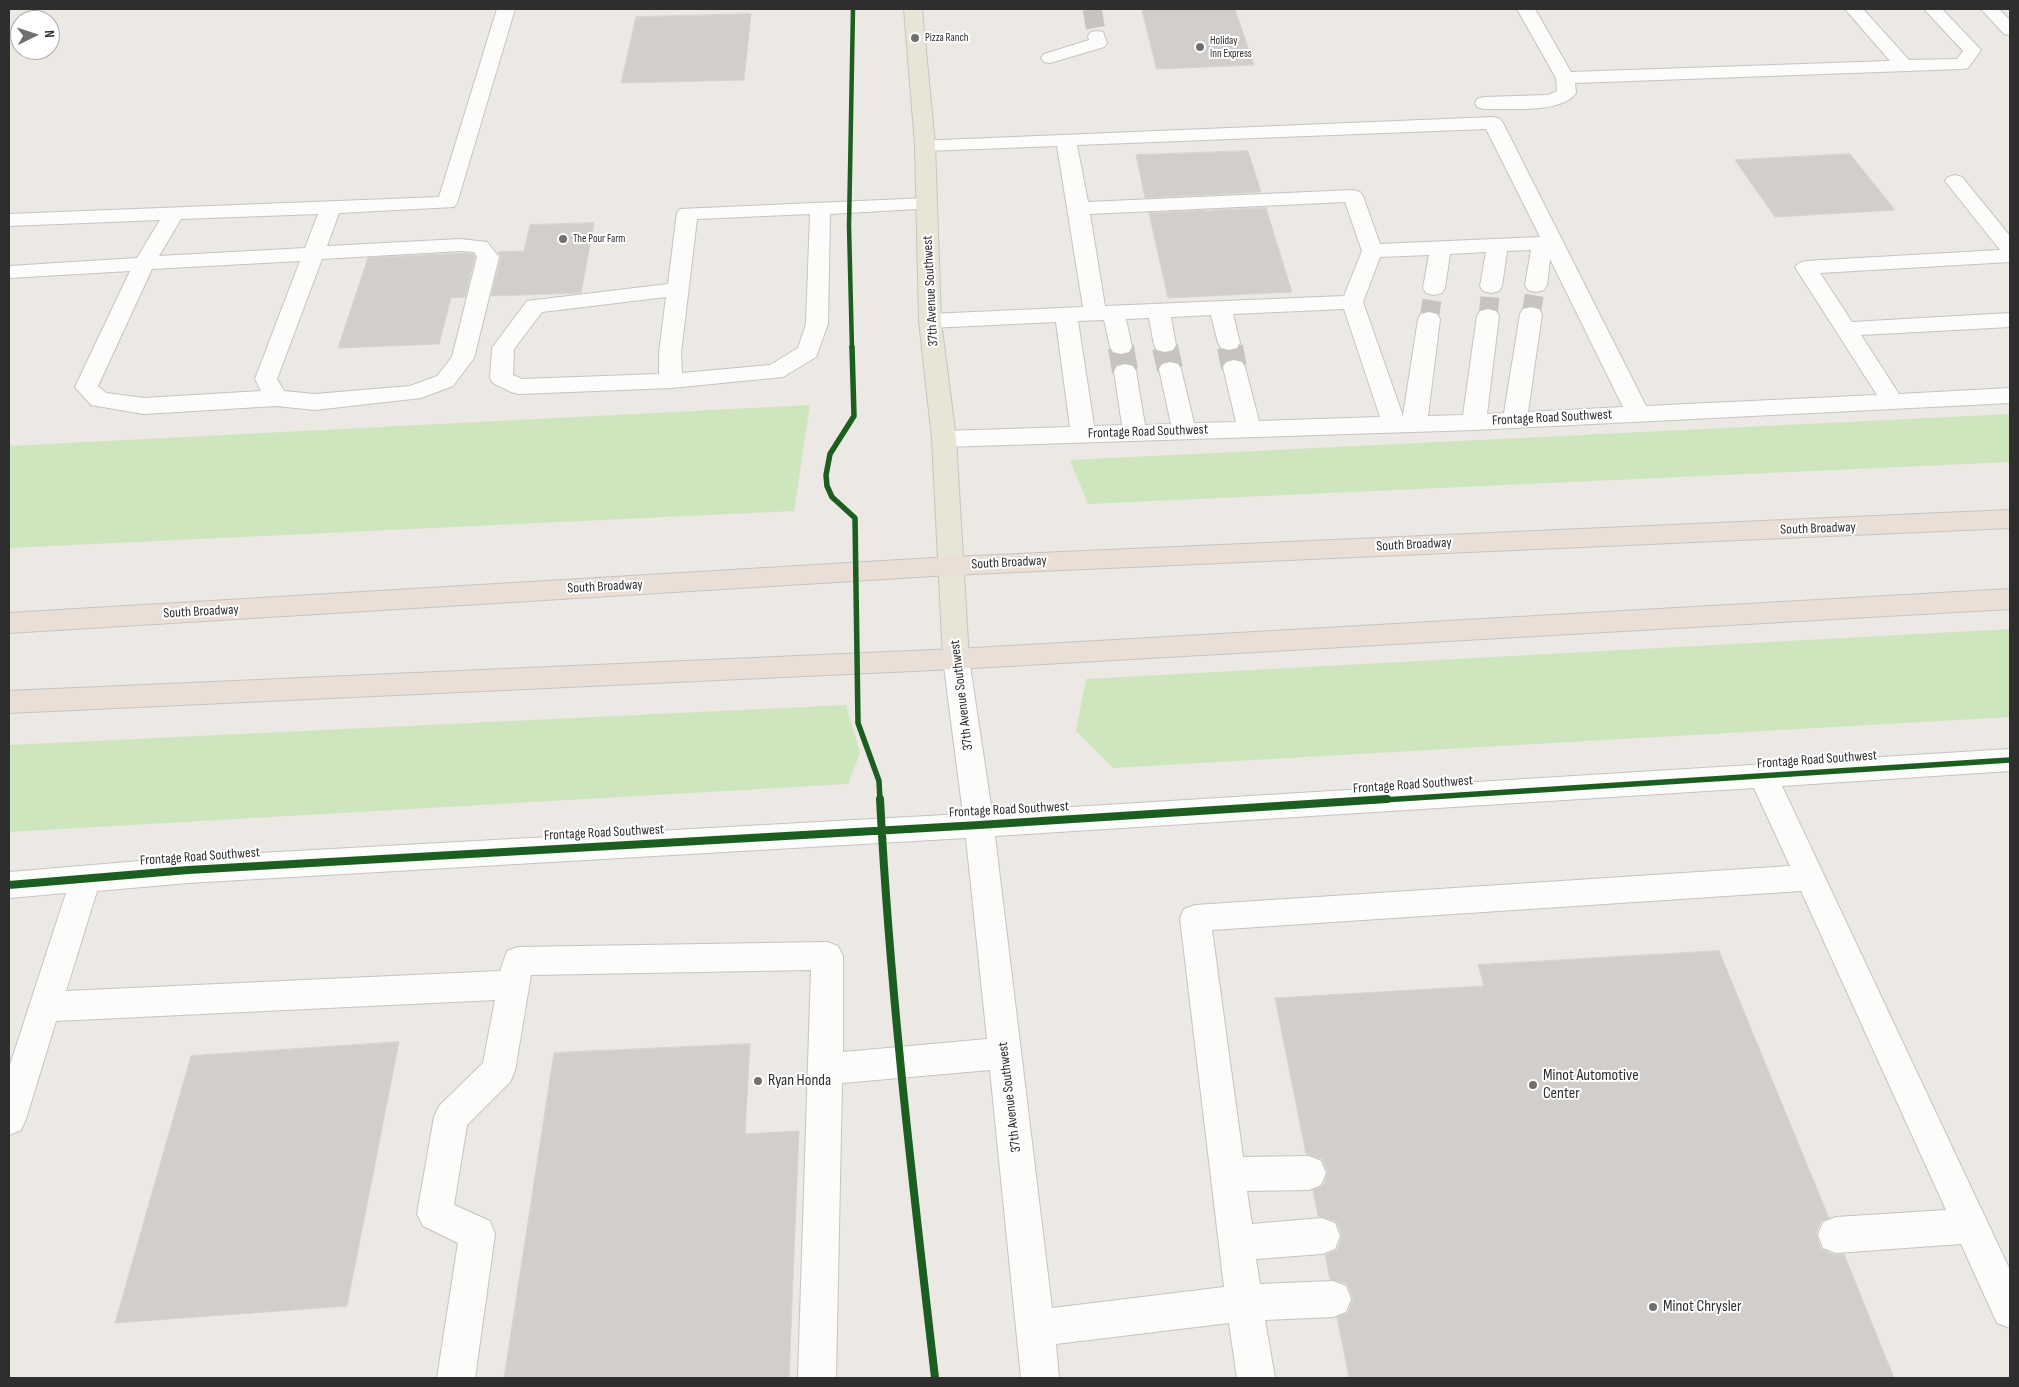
<!DOCTYPE html>
<html>
<head>
<meta charset="utf-8">
<style>
	body { margin:0 }
	#map { position:relative; width:2019px; height:1387px; overflow:hidden; background:#ece8e4; font-family:"Sofia Sans Condensed",sans-serif }
	canvas { display:block }
	.frame { position:absolute; inset:0; border:10px solid #2e2e2e; pointer-events:none }
	.north { position:absolute; left:10px; top:10px; width:50px; height:50px; box-sizing:border-box; background:#fff; border:1px solid #ababab; border-radius:50%; rotate:86deg; font-size:14px; font-weight:700; line-height:20px; text-align:center; color:#2e2e2e }
	.north::after { content:''; display:block; margin:auto; width:18px; height:22px; background:#706f6e; clip-path:polygon(50% 0,100% 100%,50% 72%,0 100%) }
</style>
</head>
<body>
<div id="map">
<canvas width="2019" height="1387"></canvas>
<div class="frame"></div>
<div class="north">N</div>
</div>
<script>
const ctx = document.querySelector('canvas').getContext('2d');
ctx.lineJoin = 'round';
function paint(path, color) { ctx.fillStyle = color; ctx.fill(path, 'evenodd'); }
function stroke(path, color, width, dash) { ctx.strokeStyle = color; ctx.lineWidth = width; ctx.lineCap = dash ? 'butt' : 'round'; ctx.setLineDash(dash || []); ctx.stroke(path); }
function write(font, color, halo, rows, align = 'center') {
  ctx.font = font + ' "Sofia Sans Condensed",sans-serif'; ctx.lineWidth = 4; ctx.setLineDash([]); ctx.textBaseline = 'middle'; ctx.strokeStyle = halo; ctx.fillStyle = color; for (const [text, x, y, turn = 0] of rows) {
    ctx.save(); ctx.translate(x, y); ctx.rotate((+turn || 0) * Math.PI / 180); ctx.textAlign = isNaN(turn) ? turn : align; if (halo) ctx.strokeText(text, 0, 0); ctx.fillText(text, 0, 0); ctx.restore();
  }
}
paint(new Path2D(`
	M810 405 794 511 9 548V446Z
	M2010 414V462L1088 504 1070 460Z
	M2010 629V717L1113 768 1076 731 1086 679Z
	M846 705 860 753 848 784 9 832V745Z`), '#cee6be');
const building = new Path2D(`
	M1142 9H1235L1254 65 1157 69Z
	M751 14 744 80 621 83 636 17Z
	M1248 151 1261 192 1145 198 1136 155Z
	M1850 154 1895 210 1775 217 1735 160Z
	M1266 208 1292 292 1168 298 1149 213Z
	M594 223 581 293 491 296 501 257 498 252 524 251 530 225Z
	M467 253 473 254 475 257 465 297 451 298 439 344 338 348 368 258Z
	M1719 951 1829 1218 1821 1221 1816 1234 1821 1249 1835 1255 1844 1254 1894 1378H1349L1337 1317 1348 1313 1353 1298 1347 1284 1330 1279 1325 1255 1337 1250 1342 1235 1336 1221 1318 1216 1313 1190 1323 1186 1328 1172 1322 1159 1306 1154 1275 998 1484 986 1478 965Z
	M399 1042 347 1306 115 1323 191 1056Z
	M750 1044 745 1134 799 1131 789 1378H504L554 1053Z`);
paint(building, '#d1cecb');
stroke(building, '#d7d4d0', 1);
stroke(new Path2D(`
	M1092 9 1097 36
	M1531 314 1536 285
	M1488 316 1491 286
	M1429 319 1434 288
	M1229 343 1230 349
	M1165 345 1166 349`), '#c6c3c0', 19, [19, 10]);
stroke(new Path2D(`
	M1121 347 1125 371
	M1165 347 1170 369
	M1230 347 1234 367`), '#c6c3c0', 26, [26, 12]);
const minor = new Path2D(`
	M497 9H515L457 203 454 207 339 213 327 246 460 239 487 242 499 257 474 358 453 386 421 398 315 410 276 406 144 414 91 405 75 387 130 271 9 278V266L137 258 160 220 9 226V214L439 197ZM318 214 305 248 159 256 181 219ZM460 251 474 252 477 257 452 357 437 376 410 386 315 394 284 391 277 379 322 259ZM300 261 255 379 261 391 144 398 106 393 98 386 152 269Z
	M1517 9H1535L1571 72 1890 61 1845 9H1863L1909 60 1957 59 1963 51 1924 9H1942L1981 50 1968 68 1962 69 1575 83 1576 93C1562 114 1507 108 1484 109L1477 107 1475 103 1477 99 1484 97 1548 95 1557 91 1556 78Z
	M1981 9H1999L2010 20V35L2004 34Z
	M1097 31 1103 32 1107 43 1104 47 1050 63 1044 62 1041 58 1044 54 1089 40 1088 36 1091 32Z
	M1493 117 1500 119 1503 123 1646 406 1877 395 1795 267 1799 263 1806 261 2000 250 1945 181 1948 177 1955 175 1962 177 2010 236V262L1820 273 1852 322 2010 313V327L1861 335 1899 394 2010 388V403L1474 430 944 447 936 445 932 439 936 433 944 431 1070 427 1056 322 930 328 922 326 919 321 922 316 930 314 1083 307 1057 146 925 151 918 149 915 145 918 141ZM1486 129 1540 237 1380 244 1363 196 1360 192 1353 190 1088 202 1077 145ZM1345 202 1362 251 1344 296 1105 306 1090 214ZM1531 250 1525 285 1528 290 1536 292 1544 290 1547 285 1550 259 1623 407 1528 412 1542 314 1539 309 1531 307 1523 309 1520 314 1504 413 1487 414 1499 316 1496 311 1488 309 1480 311 1477 316 1463 415 1428 416 1440 319 1437 314 1429 312 1421 314 1418 319 1403 416 1363 302 1380 257 1429 255 1423 288 1426 293 1434 295 1442 293 1445 288 1450 254 1486 252 1480 286 1483 291 1491 293 1499 291 1502 286 1507 251ZM1344 309 1380 417 1259 421 1245 367 1242 362 1234 360 1226 362 1223 367 1236 422 1194 423 1181 369 1178 364 1170 362 1162 364 1159 369 1171 424 1145 425 1136 371 1133 366 1125 364 1117 366 1114 371 1122 425 1094 426 1078 321 1104 320 1110 347 1113 352 1121 354 1129 352 1132 347 1126 319 1149 318 1154 345 1157 350 1165 352 1173 350 1176 345 1171 317 1211 315 1218 343 1221 348 1229 350 1237 348 1240 343 1233 314Z
	M927 198 934 200 937 204 934 208 830 214 828 324 816 357 783 377 671 388 519 394 511 392 493 383 490 378 492 348 527 301 668 284 677 213 680 209ZM810 214 806 324 798 348 770 365 682 373 681 353 697 219ZM666 297 659 353V374L522 379 513 375 514 349 542 312Z
	M956 649 966 652 969 659 992 812 2010 749V771L1782 786 2010 1270V1328L1997 1323 1961 1244 1836 1253 1823 1248 1818 1235 1823 1222 1836 1217 1946 1210 1801 891 1212 930 1243 1157 1309 1156 1321 1161 1326 1173 1321 1185 1309 1190 1247 1191 1252 1224 1322 1218 1335 1223 1340 1236 1335 1249 1322 1254 1256 1259 1260 1284 1333 1281 1346 1286 1351 1299 1346 1312 1333 1317 1265 1320 1275 1378H1237L1229 1323 1056 1344 1059 1378H1021L990 1070 842 1083 836 1378H798L811 970 531 975 515 1071 510 1082 467 1125 454 1205 490 1221 495 1234 475 1378H437L458 1243 423 1226 417 1214 434 1117 439 1106 483 1063 495 1000 56 1021 26 1119 21 1130 9 1135V1068L66 893 9 898V872L188 857 963 814 943 659 946 652ZM1754 788 1790 866 1195 905 1184 909 1180 918 1224 1287 1052 1308 995 836ZM966 838 987 1039 843 1052V956L838 946 827 942 518 947 507 951 500 971 66 991 97 891 188 883Z`);
const major = new Path2D(`
	M904 9H922L935 145 941 321 956 439 969 659 966 666 956 669 946 666 943 659 932 439 919 321 915 145Z`);
const highway = new Path2D(`
	M2010 510V528L950 575 9 633V613L950 557Z
	M2010 589V609L956 669 9 713V691L956 649Z`);
stroke(minor, '#c5c4c5', 2);
stroke(major, '#c6c5c4', 2);
stroke(highway, '#c6c5c4', 2);
paint(minor, '#fcfcfb');
paint(major, '#e8e4d6');
paint(highway, '#eadfd6');
stroke(new Path2D(`
	M852 349 849 226 853 9`), '#1b5e20', 4.5);
stroke(new Path2D(`
	M852 347 854 416 830 454 826 475 827 486 832 497 855 518 858 723 879 781 880 801
	M1367 801 2010 760`), '#1b5e20', 5.5);
stroke(new Path2D(`
	M880 799C890 993 913 1186 935 1378
	M9 885 188 870 979 825 1387 799`), '#1b5e20', 8);
for (const [x, y, r, color] of [
	[915,38,5,"#706f6e"],
	[1200,47,5,"#706f6e"],
	[563,239,5,"#706f6e"],
	[758,1081,5,"#706f6e"],
	[1533,1085,5,"#706f6e"],
	[1653,1307,5,"#706f6e"]
]) { const dot = new Path2D(); dot.arc(x, y, r, 0, 2 * Math.PI); ctx.fillStyle = color; ctx.fill(dot); stroke(dot, '#fff', 2); }
write('11px', '#2e2e2e', '#fff', [
	["Pizza Ranch",925,38],
	["Holiday",1210,41],
	["Inn Express",1210,54],
	["The Pour Farm",573,239]
], 'left');
write('14px', '#2e2e2e', '#fff', [
	["37th Avenue Southwest",931,291,-93],
	["Frontage Road Southwest",1552,418,-3],
	["Frontage Road Southwest",1148,432,-2],
	["South Broadway",1818,529,-2],
	["South Broadway",1414,545,-3],
	["South Broadway",1009,563,-3],
	["South Broadway",605,587,-3],
	["South Broadway",201,612,-3],
	["37th Avenue Southwest",962,695,-97],
	["Frontage Road Southwest",1817,760,-4],
	["Frontage Road Southwest",1413,785,-4],
	["Frontage Road Southwest",1009,810,-3],
	["Frontage Road Southwest",604,833,-3],
	["Frontage Road Southwest",200,857,-4],
	["37th Avenue Southwest",1010,1097,-97]
]);
write('16px', '#2e2e2e', '#fff', [
	["Minot Automotive",1543,1076],
	["Center",1543,1094],
	["Ryan Honda",768,1081],
	["Minot Chrysler",1663,1307]
], 'left');
</script>
</body>
</html>
